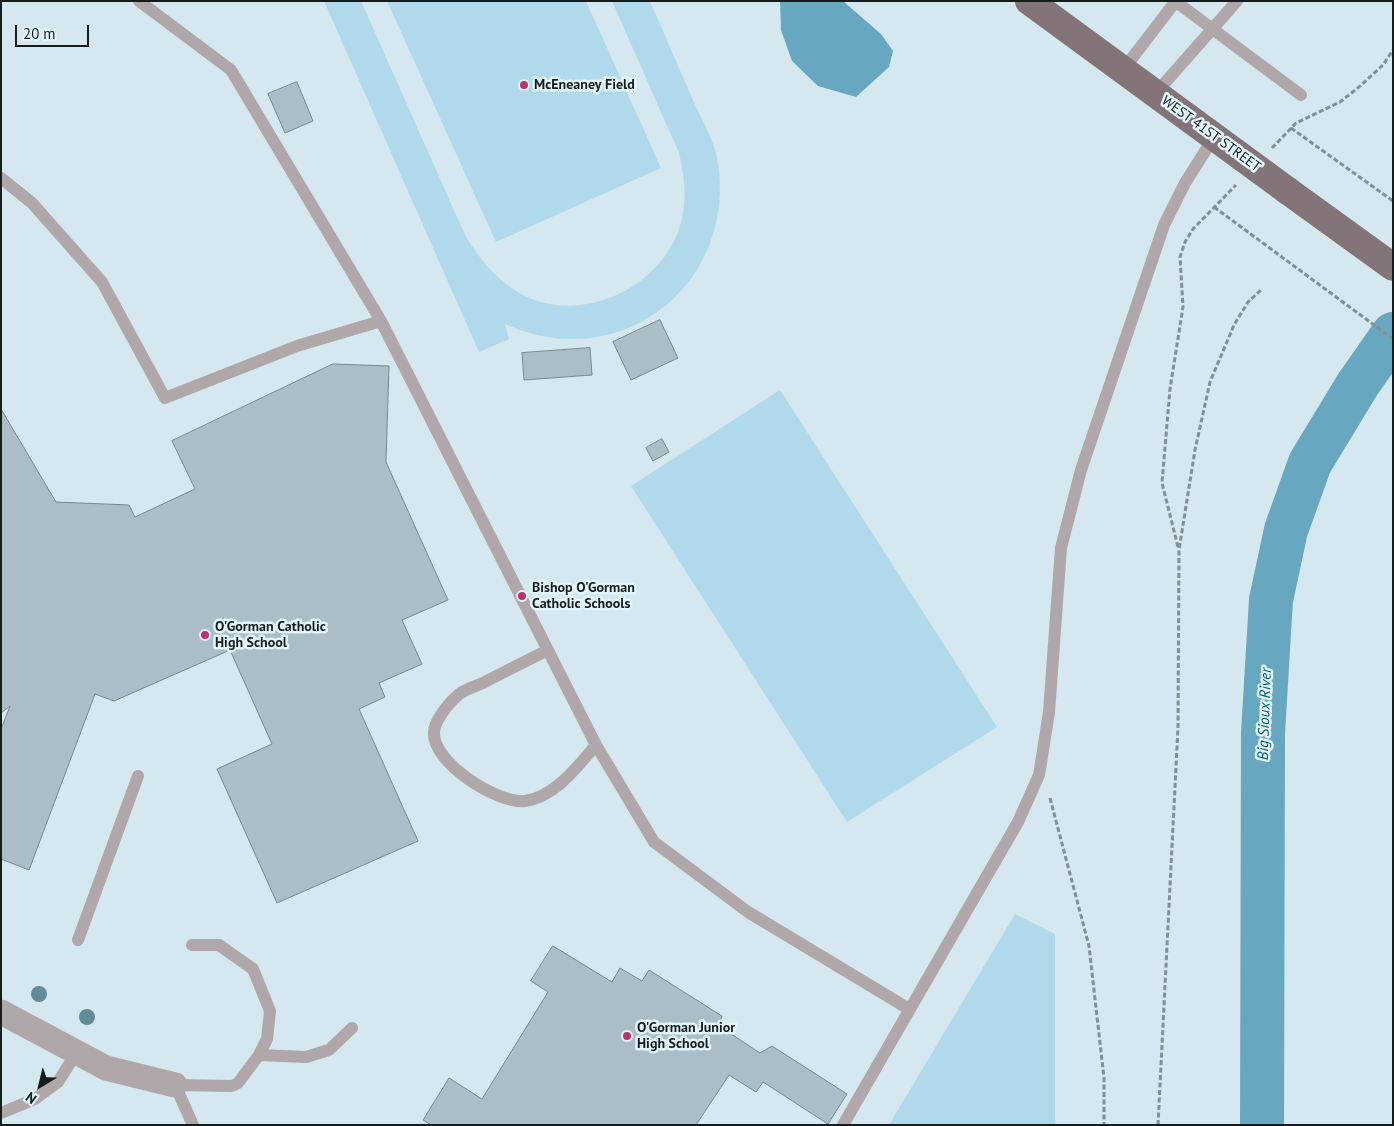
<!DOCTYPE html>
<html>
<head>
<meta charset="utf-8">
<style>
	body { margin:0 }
	#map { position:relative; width:1394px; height:1126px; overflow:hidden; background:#d5e7ef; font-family:"PT Sans",sans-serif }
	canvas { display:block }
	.frame { position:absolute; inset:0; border:2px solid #151c1e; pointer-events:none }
	.north { position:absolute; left:15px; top:1061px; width:50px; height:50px; -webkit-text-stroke:4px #e2f5fc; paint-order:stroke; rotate:216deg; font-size:14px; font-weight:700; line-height:20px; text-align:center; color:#151c1e }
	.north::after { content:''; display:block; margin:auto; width:18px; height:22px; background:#151c1e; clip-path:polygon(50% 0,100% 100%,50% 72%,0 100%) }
	.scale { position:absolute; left:15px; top:25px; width:74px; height:22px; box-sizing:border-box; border:2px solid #151c1e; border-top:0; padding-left:6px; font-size:15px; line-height:18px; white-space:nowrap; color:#151c1e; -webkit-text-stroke:4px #e2f5fc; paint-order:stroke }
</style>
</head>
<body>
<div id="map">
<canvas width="1394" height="1126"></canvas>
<div class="frame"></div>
<div class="north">N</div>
<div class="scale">20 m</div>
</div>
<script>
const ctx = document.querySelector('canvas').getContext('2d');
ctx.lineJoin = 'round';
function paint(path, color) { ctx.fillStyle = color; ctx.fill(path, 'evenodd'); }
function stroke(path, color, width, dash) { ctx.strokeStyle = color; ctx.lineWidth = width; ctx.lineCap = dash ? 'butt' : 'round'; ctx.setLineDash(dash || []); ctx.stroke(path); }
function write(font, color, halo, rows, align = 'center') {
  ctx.font = font + ' "PT Sans",sans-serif'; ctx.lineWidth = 5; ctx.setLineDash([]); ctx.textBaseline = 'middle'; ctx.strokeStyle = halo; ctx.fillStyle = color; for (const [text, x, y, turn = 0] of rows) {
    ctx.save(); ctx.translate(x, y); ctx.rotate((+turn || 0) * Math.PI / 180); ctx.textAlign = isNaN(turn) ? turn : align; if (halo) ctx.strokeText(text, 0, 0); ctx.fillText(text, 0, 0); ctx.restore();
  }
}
paint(new Path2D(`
	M324 1H361L465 235C479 258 494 277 516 291 573 327 655 293 678 232 688 206 685 179 679 153L612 1H650C665 36 680 70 695 105 703 121 713 140 717 157 740 283 621 377 505 324L509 339 479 352Z
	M387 1H586L661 168 496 242Z
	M780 390 997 727 847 822 631 486Z
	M1015 914 1055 934V1125H889Z`), '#b0daec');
paint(new Path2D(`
	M780 1H843L881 34 893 51 889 67 856 97 818 86 792 61 781 30Z`), '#67a7bf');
stroke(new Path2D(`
	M1262 1125 1263 733 1271 600 1286 530 1310 463 1358 384 1393 334`), '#67a7bf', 44);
const building = new Path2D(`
	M297 82 313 121 285 133 268 94Z
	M660 320 678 358 631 380 613 342Z
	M590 348 592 375 524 380 522 353Z
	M333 364 389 366 386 462 448 600 402 620 422 664 379 683 385 697 359 709 418 841 277 903 217 769 272 744 230 650 114 701 95 694 29 870 1 859V729L10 706 1 713V409L56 502 129 505 135 517 195 489 172 441Z
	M662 439 669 452 653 461 646 448Z
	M553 946 612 982 620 968 642 981 649 970 722 1016 719 1026 760 1053 772 1046 847 1094 828 1124 763 1082 756 1092 729 1075 696 1125H431L423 1120 449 1078 482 1099 548 992 531 981Z`);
paint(building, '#acbec5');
stroke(building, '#77878e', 1);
stroke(new Path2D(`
	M1291 128 1393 201
	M1272 148 1296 123 1340 102 1359 87 1383 65 1393 50
	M1214 207 1393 339
	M1178 547 1162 483 1170 389 1183 307 1180 257 1185 242 1193 229 1236 185
	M1050 798 1089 946 1104 1078V1125
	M1158 1125 1178 727 1179 550 1195 450 1210 382 1234 325 1248 302 1261 290`), '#828f94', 3, [5, 2.5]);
stroke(new Path2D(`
	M139 1 231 70 381 321
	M1175 1 1301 95
	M1123 70 1175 2 1173 1
	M1155 94 1237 1
	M1 178 32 203 102 282 165 398 297 346 381 321 596 745 654 842 748 912 909 1009
	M548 650C526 661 504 672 483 683 474 687 462 690 456 697 448 704 434 722 434 732 432 763 498 804 525 801 555 797 578 766 596 745
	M78 940 138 776
	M192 945H219L253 969 270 1011 267 1039 259 1055 238 1083 232 1086 175 1085 193 1125
	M259 1055 306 1057 329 1050 352 1028
	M1 1113 35 1099 58 1082 77 1052
	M843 1125 1018 822 1039 775 1041 763 1049 712 1061 548 1081 470 1164 225 1185 183 1214 137`), '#afa7a9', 12);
stroke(new Path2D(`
	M1 1012 106 1068 175 1085`), '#afa7a9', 25);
stroke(new Path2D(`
	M1029 1 1288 191`), '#827478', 28);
stroke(new Path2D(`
	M1288 191 1393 267`), '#827478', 28);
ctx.fillStyle = '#628a98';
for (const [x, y] of [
	[39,994],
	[87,1017]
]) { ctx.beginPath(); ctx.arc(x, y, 8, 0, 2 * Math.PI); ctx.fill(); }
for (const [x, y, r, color] of [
	[524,85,5,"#bc336e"],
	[522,596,5,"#bc336e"],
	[205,635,5,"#bc336e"],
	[627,1036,5,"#bc336e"]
]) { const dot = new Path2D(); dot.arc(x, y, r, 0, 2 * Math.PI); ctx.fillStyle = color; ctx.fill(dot); stroke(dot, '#e2f5fc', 2); }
write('bold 14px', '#151c1e', '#e2f5fc', [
	["McEneaney Field",534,85],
	["Bishop O'Gorman",532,588],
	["Catholic Schools",532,604],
	["O'Gorman Catholic",215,627],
	["High School",215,643],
	["O'Gorman Junior",637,1028],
	["High School",637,1044]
], 'left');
write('14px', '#151c1e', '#e2f5fc', [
	["WEST 41ST STREET",1211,134,36]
]);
write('italic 15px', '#035d77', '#e2f5fc', [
	["Big Sioux River",1265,714,-88]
]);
</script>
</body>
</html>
